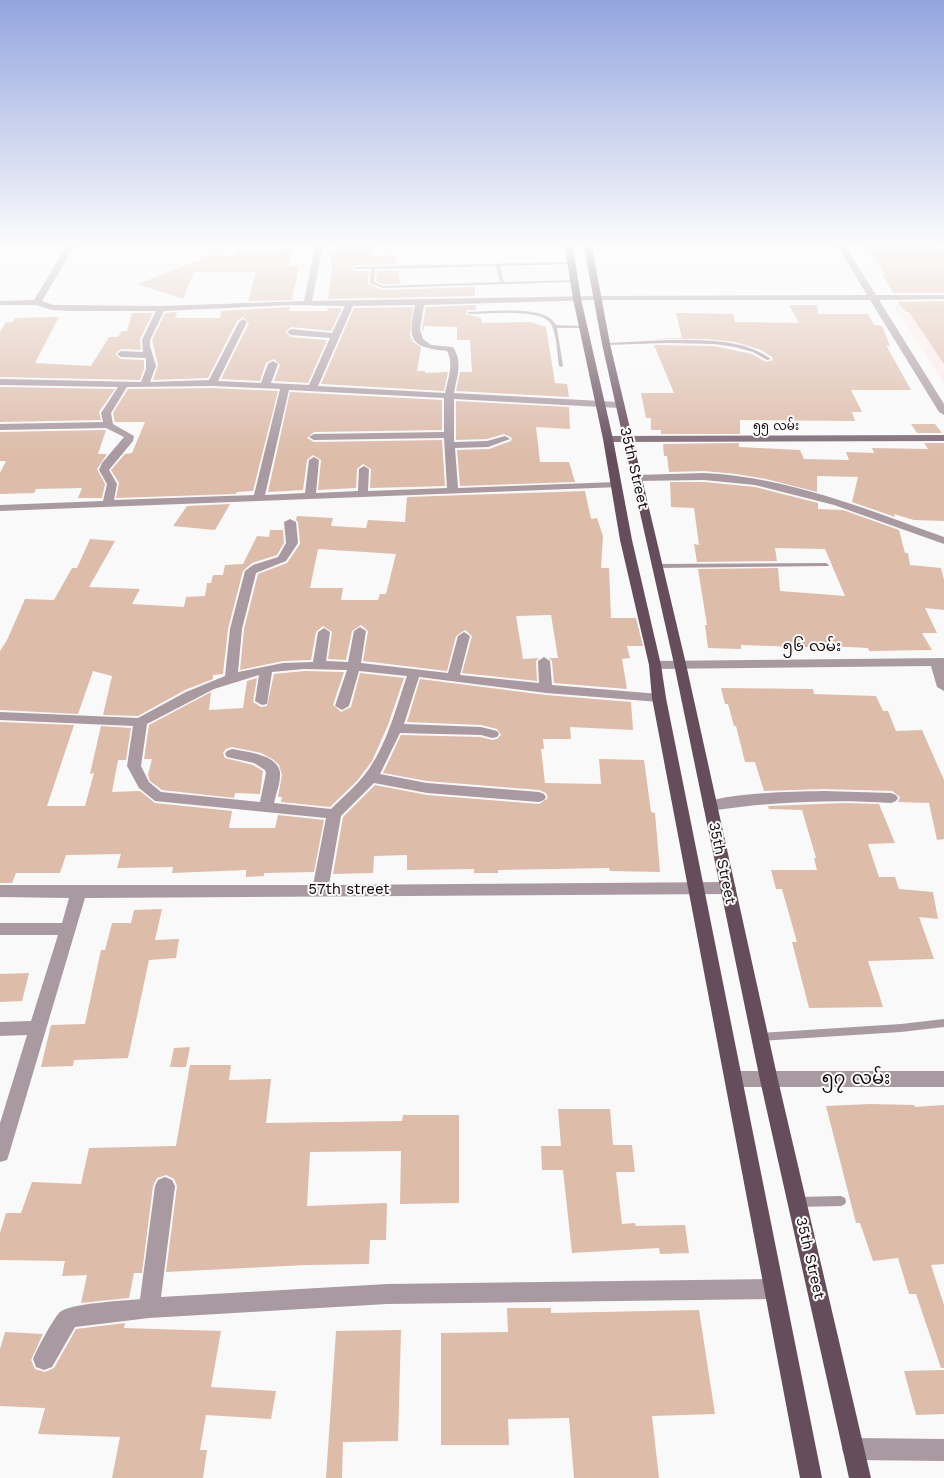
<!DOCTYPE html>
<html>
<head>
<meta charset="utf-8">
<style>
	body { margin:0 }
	canvas { display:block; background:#f9f9f9 }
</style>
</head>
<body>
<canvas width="944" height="1478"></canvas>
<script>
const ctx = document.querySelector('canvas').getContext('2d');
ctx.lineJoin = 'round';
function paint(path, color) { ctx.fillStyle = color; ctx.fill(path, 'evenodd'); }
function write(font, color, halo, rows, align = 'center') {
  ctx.font = font + ' "Work Sans","Noto Sans Myanmar",sans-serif'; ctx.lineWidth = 4; ctx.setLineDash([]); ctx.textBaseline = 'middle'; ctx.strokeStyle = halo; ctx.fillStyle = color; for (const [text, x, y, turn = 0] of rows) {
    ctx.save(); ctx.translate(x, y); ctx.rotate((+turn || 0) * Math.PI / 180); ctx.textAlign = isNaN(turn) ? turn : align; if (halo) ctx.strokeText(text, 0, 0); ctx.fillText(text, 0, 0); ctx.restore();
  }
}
paint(new Path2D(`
	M892 304H944V384Z`), '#fde9e9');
paint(new Path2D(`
	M338 247H371L370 256 395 255 396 264 355 265 351 267 355 271H369L368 284 382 290 475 287V296L328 299 332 270 330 253 335 252Z
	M866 247H934L936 249H944V293H893L882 274H885Z
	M292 250 289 267 299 266 292 300 248 301 256 272H194L183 299 138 284 211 255 235 256 237 251Z
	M398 270 400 284H383L376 281 377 271Z
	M944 301V364L909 312H906L898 302Z
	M476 305V310H468L465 314 481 318 482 323 531 322 546 327 555 383 567 384 569 397 456 391 460 372H472L470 340H457V327L424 326 423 333 422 329 426 307Z
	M789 305H817L818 314H868L874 325 882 326 890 346 886 345 911 390H851L862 412H852L855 421 740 420V434H661V430H651V418H646L641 393H674L654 345 714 346 752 354 766 362 773 360 772 357 761 350 735 342 708 339H651L682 338 676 313 733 314 735 322 799 323Z
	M290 307 289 311H327L328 308H342L331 331 291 327 285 332 291 337 327 340 308 383 274 381 280 365 274 359 266 363 260 381 221 379 249 323 243 317 237 321 208 378 153 380 158 365 152 340 165 313 177 312 175 318H220L221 311Z
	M413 307 410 335 413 342 421 347 417 371H425V373L448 372 444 391 321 384 354 308Z
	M132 313H153L140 339 141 350 121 349 115 354 121 359 144 360V369L140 380 0 377V332L6 322H13L15 318 59 317 35 363 91 366 109 337H118L122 331H127Z
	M0 387 115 389 99 412 101 420 0 422Z
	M212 388 278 391 253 491 237 492 236 494 116 498 119 483 111 470 125 454 132 453 145 422H115L113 413 128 389Z
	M290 392 442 400V430L314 432 307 438 314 442 442 440 445 486 370 488 371 469 363 464 357 469 356 488 318 490 321 460 313 455 307 460 303 490 268 492Z
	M456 401 569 407 570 429 536 427 540 462H569L575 482 460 486 457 450 489 449 511 441 512 438 504 434 487 439 456 440Z
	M911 424H935L942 433H917Z
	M106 430 98 454H107L97 469 105 484 102 498H78L82 488 36 489 34 493 0 494V473L6 461H0V432Z
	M739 443V447L800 450 804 459 849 460 846 452 874 453 872 448 928 449 924 443H944V521L914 520 894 514 895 517 852 502 858 477 817 476V492L766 479 736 474 704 471 669 472 667 456H664L663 444Z
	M670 482H704L755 487 818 503V509L843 510 899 530 905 553H908L910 565 941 568 944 580V610L925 608 937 633H922L932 650 869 651 868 648 829 646 830 648 741 645V649L708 648 705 625H707L698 569 778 568 780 591 845 596 825 549 775 548 777 561 697 562 694 544 699 545 694 508 671 507Z
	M585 491 591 519 597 518 603 536 601 568H609L611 618H636L643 646H627L630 658 622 659 627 689 554 683 552 661 549 658H558L551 615 516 616 523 659 539 658 536 661 537 681 462 673 472 636 465 630 456 636 447 671 363 661 368 631 361 625 352 631 346 660 328 659 332 632 323 626 316 632 311 660 283 661 240 670 244 629 258 574 287 563 300 544 298 522 296 520 297 516 333 518 331 526 366 528 368 520 405 522 407 497ZM318 549 396 554 386 594H380L378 600H341L343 588H310Z
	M230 504 215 530 173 526 187 506Z
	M270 530H283L284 543 277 555 252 563 243 571 228 629 223 674 213 675V679L185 690 138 716 103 715 112 676 93 671 78 714 0 710V651L7 640 25 599 54 600 72 568H77L90 539 115 541 89 587 140 589 132 604 184 607 186 597 205 596 207 583H211L213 575H223L225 565 243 564 257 536 269 537Z
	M304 671 344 672 333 705 341 712 351 707 360 673 404 678 388 725 372 761 357 781 330 807 281 802 282 797H278L282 775 279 765 274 760 261 753 232 747 226 749 223 753 225 758 253 765 263 771 260 794 235 793 234 798 162 790 150 781 148 775 152 759H144L149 725 211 692 209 710 243 708 247 681 257 678 253 702 261 707 267 706 274 674Z
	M420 679 546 695 631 702 633 730 570 727 571 739H543L544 749H541L545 783 601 784 599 759 644 760 651 812 655 813 660 872 610 871 609 868 498 870V873H474V869L407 870V855L374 856 373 873 333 874 343 817 375 785 427 795 539 804 548 798 546 793 539 790 427 781 383 773 401 735 481 737 492 740 497 739 501 735 497 729 481 725 407 722Z
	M721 688 813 689 814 694 876 696 883 711H888L896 731 922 730 944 780V839L937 840 929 803 898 802 900 797 892 791 823 789 764 791 755 762H745L736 726H734L728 704H725Z
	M0 722 74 725 47 806H85L94 773 90 774 101 726 131 728 126 760H118L112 792 140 791 155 803 232 811 229 828H275L278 815 324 820 314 872 264 873V876L246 877V870L172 873 173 867 117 868 121 854 66 855 60 873H16L12 883H0Z
	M845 803 879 804 895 843 868 844 879 877H895L899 889 933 892 938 919 919 917 934 959 868 961 883 1007 809 1008 792 942H797L782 889H776L771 870H817L814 858H816L802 810 769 809 768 806Z
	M162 909 155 940 179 939 176 958 149 960 128 1058 74 1060 73 1066 41 1067 51 1025 85 1024 101 950H105L112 923H131L134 910Z
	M29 973 22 1001 0 1002V974Z
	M190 1047 186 1067H170L174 1048Z
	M190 1065H231L229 1080 271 1079 266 1123 402 1121 403 1115H459V1203L400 1204 401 1151 310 1152 307 1206 387 1203 386 1240H370L369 1264 306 1265 166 1272 177 1186 174 1179 166 1175 157 1178 153 1186 142 1273H134L129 1298 81 1303 87 1275 62 1276 65 1261 0 1260V1233L6 1213H21L32 1182 81 1184 89 1148 176 1146Z
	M870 1104 914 1105 915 1107 944 1105V1264L931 1265 944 1305V1368H941L916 1294H909L898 1258 873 1261 860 1223H856L826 1106Z
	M558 1109H610L613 1145H632L635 1172H616L622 1224 635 1223 636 1226 685 1225 689 1253 660 1254 659 1248 572 1253 563 1170H542L541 1146H561Z
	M507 1308H551V1313L699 1310 715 1414 652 1416 659 1478H574L569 1418 508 1419 509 1445H441V1333L508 1332Z
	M125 1323 124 1328 221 1331 211 1387 276 1391 271 1419 206 1415 200 1450H207L203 1478H112L120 1437 38 1434 45 1408 0 1406V1349L5 1332 43 1334 31 1360 35 1369 45 1372 54 1368 76 1329Z
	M401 1330 398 1441 343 1442 342 1478H326L336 1331Z
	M944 1370V1414L916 1415 904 1371Z`), '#ddbcaa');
paint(new Path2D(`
	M571 262 573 263V264L500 266 504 282 576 280V281L574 282 383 288 370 283 371 269H355L353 268 355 267ZM496 266 500 282 383 286 374 282 375 269Z
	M488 311C505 311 547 307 556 325L583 326 585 327 583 328H557L563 366 561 367 559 366C557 353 557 336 551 324 543 308 486 314 469 314L467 313 469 312Z
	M667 340C701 340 743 338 771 359L767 360 753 352 735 347 714 344 667 343 606 345 604 344 606 343Z
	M826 563 829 565 828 566 656 568 653 566 656 564Z
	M944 1019V1027L901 1032 760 1041 757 1040 755 1037 757 1034 760 1033 901 1024Z
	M841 1196 845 1198 846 1201 845 1204 841 1206 797 1207 793 1205 792 1202 793 1199 797 1197Z`), '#a99aa2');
paint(new Path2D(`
	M66 247H74L42 301 53 305H68L161 306 304 301 315 247H323L312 301 597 296 867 295 838 247H846L876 295H944V299L879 300 944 404V415L939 412 870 300H597L424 305 420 329 423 339 431 345 453 347C463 362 457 377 454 393L619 402 624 405 619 408 454 399V442L487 441 505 436 510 439 488 447 455 448 458 488 616 482 620 483 621 485 620 487 0 511V505L103 501 107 484 99 470 102 463 124 437 106 428 0 430V424L103 422 101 413 118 387 0 385V379L141 382 146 369V358L121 357 117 354 121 351 143 352 142 340 156 311H68L52 310 36 305H0V301L34 300ZM291 305 345 306 332 333 291 329 287 332 291 335 330 338 309 385 271 383 278 364 273 361 268 364 261 383 218 381 247 322 243 319 239 322 209 380 150 382 156 366 150 346V340L164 311ZM415 305C407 342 411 347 447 351 454 364 448 379 445 393L318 386 353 306ZM212 386 280 389 254 495 114 500 117 484 109 470 133 441 134 436 113 424 111 413 127 387ZM289 390 444 398V432L314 434 309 437 314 440 444 438 447 488 368 491 369 469 364 466 359 469 358 491 316 493 319 460 314 457 309 460 305 493 265 495Z
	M704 473C788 477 866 509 944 537V544L834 505 755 485 704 480 636 481 631 478 636 475Z
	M290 519 296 522 298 543 286 561 256 573 242 629 238 672 283 663 313 662 318 632 324 628 330 632 326 661 348 662 354 631 360 627 366 631 361 663 448 673 458 636 464 632 470 636 460 675 539 683 538 661 544 657 550 661 552 685 659 694 666 698 659 702 546 693 419 677 404 724 481 727 497 731 499 734 497 737 492 738 481 735 400 733 380 774 427 783 539 792 544 794 546 797 544 800 539 802 427 793 374 783 341 816 329 885 728 882 734 884 736 888 734 892 728 894 85 898 9 1154 7 1160 0 1162V1123L27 1035 0 1036V1022L31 1021 58 935H0V923H62L69 898 0 897V885H313L326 818 155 801 139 788 127 766 133 726 0 720V712L138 718 186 692 225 676 230 629 245 571 253 565 278 557 286 543 284 522ZM304 669 347 670 335 706 342 710 349 706 359 671 407 676C396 708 387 745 366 773 356 786 343 797 331 809L274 803C276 794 281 781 280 772 277 754 246 752 232 749L227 751 225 754 227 757 254 763 265 770 266 773 260 802 161 792 149 782 141 766 147 724 214 689 259 675 255 701 262 705 267 704 272 672Z
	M944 658V691L937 687 931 666 655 669 649 665 655 661Z
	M823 791 891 793 896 795 898 798 896 801 891 803C830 799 770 802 710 811L705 810 703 806 705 802C741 792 786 792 823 791Z
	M735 1071H944V1087H735L729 1084 726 1079 729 1074Z
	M165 1177 172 1180 175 1186 161 1297 387 1284 773 1279 780 1282 783 1289 780 1296 773 1299 387 1304 149 1318 75 1327 52 1367 44 1370 36 1367 33 1359C37 1349 53 1319 60 1312 70 1303 124 1301 140 1299L155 1186 158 1180Z
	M853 1438 944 1439V1461L853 1460 845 1457 842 1449 845 1441Z`), '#a99aa2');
paint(new Path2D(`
	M944 435V441L608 442 603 439 608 436Z`), '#826d79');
paint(new Path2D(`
	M565 247H573L581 299 613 439 632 540 661 665 666 698 822 1478H800L652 698 649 665 620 540 603 439 573 299Z
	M584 247H592L610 344 686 664 778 1080 871 1478H849L760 1080 674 664 602 344Z`), '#664d5c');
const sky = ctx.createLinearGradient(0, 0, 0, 454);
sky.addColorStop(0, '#93a5df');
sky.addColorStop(0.54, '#fcfcfc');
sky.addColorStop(1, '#fcfcfc00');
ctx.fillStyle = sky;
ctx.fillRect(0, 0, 944, 454);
write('12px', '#150809', '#f9f9f9', [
	["၅၅ လမ်း",776,426]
]);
write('15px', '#150809', '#f9f9f9', [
	["35th Street",634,468,77],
	["၅၆ လမ်း",812,647],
	["35th Street",722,863,78],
	["57th street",349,890],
	["35th Street",810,1258,77]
]);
write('18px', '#150809', '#f9f9f9', [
	["၅၇ လမ်း",856,1079]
]);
</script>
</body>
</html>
